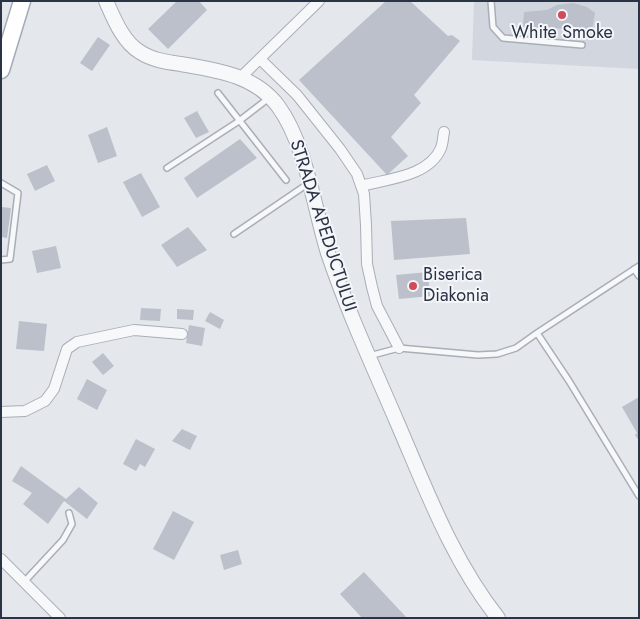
<!DOCTYPE html>
<html>
<head>
<meta charset="utf-8">
<style>
	body { margin:0 }
	#map { position:relative; width:640px; height:619px; overflow:hidden; background:#e4e7ec; font-family:Jost,sans-serif }
	canvas { display:block }
	.frame { position:absolute; inset:0; border:2px solid #2b3445; pointer-events:none }
</style>
</head>
<body>
<div id="map">
<canvas width="640" height="619"></canvas>
<div class="frame"></div>
</div>
<script>
const ctx = document.querySelector('canvas').getContext('2d');
ctx.lineJoin = 'round';
function paint(path, color) { ctx.fillStyle = color; ctx.fill(path, 'evenodd'); }
function stroke(path, color, width, dash) { ctx.strokeStyle = color; ctx.lineWidth = width; ctx.lineCap = dash ? 'butt' : 'round'; ctx.setLineDash(dash || []); ctx.stroke(path); }
function write(font, color, halo, rows, align = 'center') {
  ctx.font = font + ' Jost,sans-serif'; ctx.lineWidth = 4; ctx.setLineDash([]); ctx.textBaseline = 'middle'; ctx.strokeStyle = halo; ctx.fillStyle = color; for (const [text, x, y, turn = 0] of rows) {
    ctx.save(); ctx.translate(x, y); ctx.rotate((+turn || 0) * Math.PI / 180); ctx.textAlign = isNaN(turn) ? turn : align; if (halo) ctx.strokeText(text, 0, 0); ctx.fillText(text, 0, 0); ctx.restore();
  }
}
paint(new Path2D(`
	M474 1H639V69L472 60Z`), '#d2d6de');
paint(new Path2D(`
	M177 1H199L207 10 168 49 148 29Z
	M386 1H410L448 36 452 35 460 41 414 95 421 103 391 137 408 156 387 175 299 80Z
	M573 3 587 7 595 13 592 30 523 27 524 12 547 10 557 5Z
	M98 37 110 45 92 71 80 63Z
	M197 111 209 132 196 138 184 118Z
	M107 127 117 156 98 163 88 135Z
	M240 139 257 158 197 198 184 178Z
	M47 165 55 181 35 191 27 174Z
	M141 173 160 207 142 217 123 182Z
	M1 207 11 208 7 238 1 237Z
	M466 218 470 254 394 260 391 221Z
	M188 227 207 250 177 267 161 245Z
	M56 246 61 268 37 273 32 251Z
	M428 272 430 296 399 299 396 275Z
	M141 308 161 309 160 321 140 320Z
	M177 309 194 310 193 320 177 319Z
	M210 312 224 320 220 329 205 321Z
	M19 321 47 324 44 351 16 349Z
	M189 325 205 328 202 346 186 343Z
	M103 353 114 366 103 375 92 362Z
	M87 379 107 390 97 410 77 399Z
	M639 397V441L635 435 637 433 622 407Z
	M182 429 197 436 190 450 172 441Z
	M136 439 155 449 145 467 140 464 136 471 123 464Z
	M21 466 66 499 79 487 98 503 87 519 64 501 48 524 23 504 32 493 12 481Z
	M173 511 194 522 174 560 153 549Z
	M238 550 242 564 224 570 220 555Z
	M364 572 407 618H362L340 594Z`), '#bbc0ca');
const service = new Path2D(`
	M491 1 493 27 503 38 582 45
	M218 93 286 180
	M167 168 239 121 269 98
	M1 183 18 193 10 259 1 260
	M234 234 309 183
	M634 269 639 276
	M537 333 569 381 639 496
	M369 356 399 348 478 355 497 354 516 348 537 333 639 266
	M24 582 63 540 72 524 69 513`);
const minor = new Path2D(`
	M260 59 297 95 340 149 357 174 364 194 366 225 367 264 372 287 377 306 399 348
	M240 78 319 1
	M361 186C386 179 429 177 441 148 443 143 443 137 444 132
	M1 412 25 411 45 401 54 389 67 349 77 342 134 330 182 334
	M1 559 60 618`);
const tertiary = new Path2D(`
	M106 1C114 19 123 42 140 52 152 60 167 62 181 64 216 70 255 75 278 106 306 144 314 208 328 253 347 310 373 366 397 422 426 489 452 560 498 618`);
const primary = new Path2D(`
	M1 70 22 1`);
stroke(service, '#a9aeb7', 8);
stroke(minor, '#a9aeb7', 12);
stroke(tertiary, '#a9aeb7', 16);
stroke(primary, '#a3abb8', 19);
stroke(service, '#f7f8fa', 5);
stroke(minor, '#f7f8fa', 10);
stroke(tertiary, '#f7f8fa', 14);
stroke(primary, '#fff', 16);
for (const [x, y, r, color] of [
	[562,15,5,"#d1495b"],
	[413,286,5,"#d1495b"]
]) { const dot = new Path2D(); dot.arc(x, y, r, 0, 2 * Math.PI); ctx.fillStyle = color; ctx.fill(dot); stroke(dot, '#f4f6f9', 2); }
write('18px', '#2b3445', '#f4f6f9', [
	["White Smoke",562,34],
	["Biserica",423,276,"left"],
	["Diakonia",423,297,"left"]
]);
write('18px', '#2b3445', '#f4f6f9', [
	["STRADA APEDUCTULUI",322,226,72]
]);
</script>
</body>
</html>
